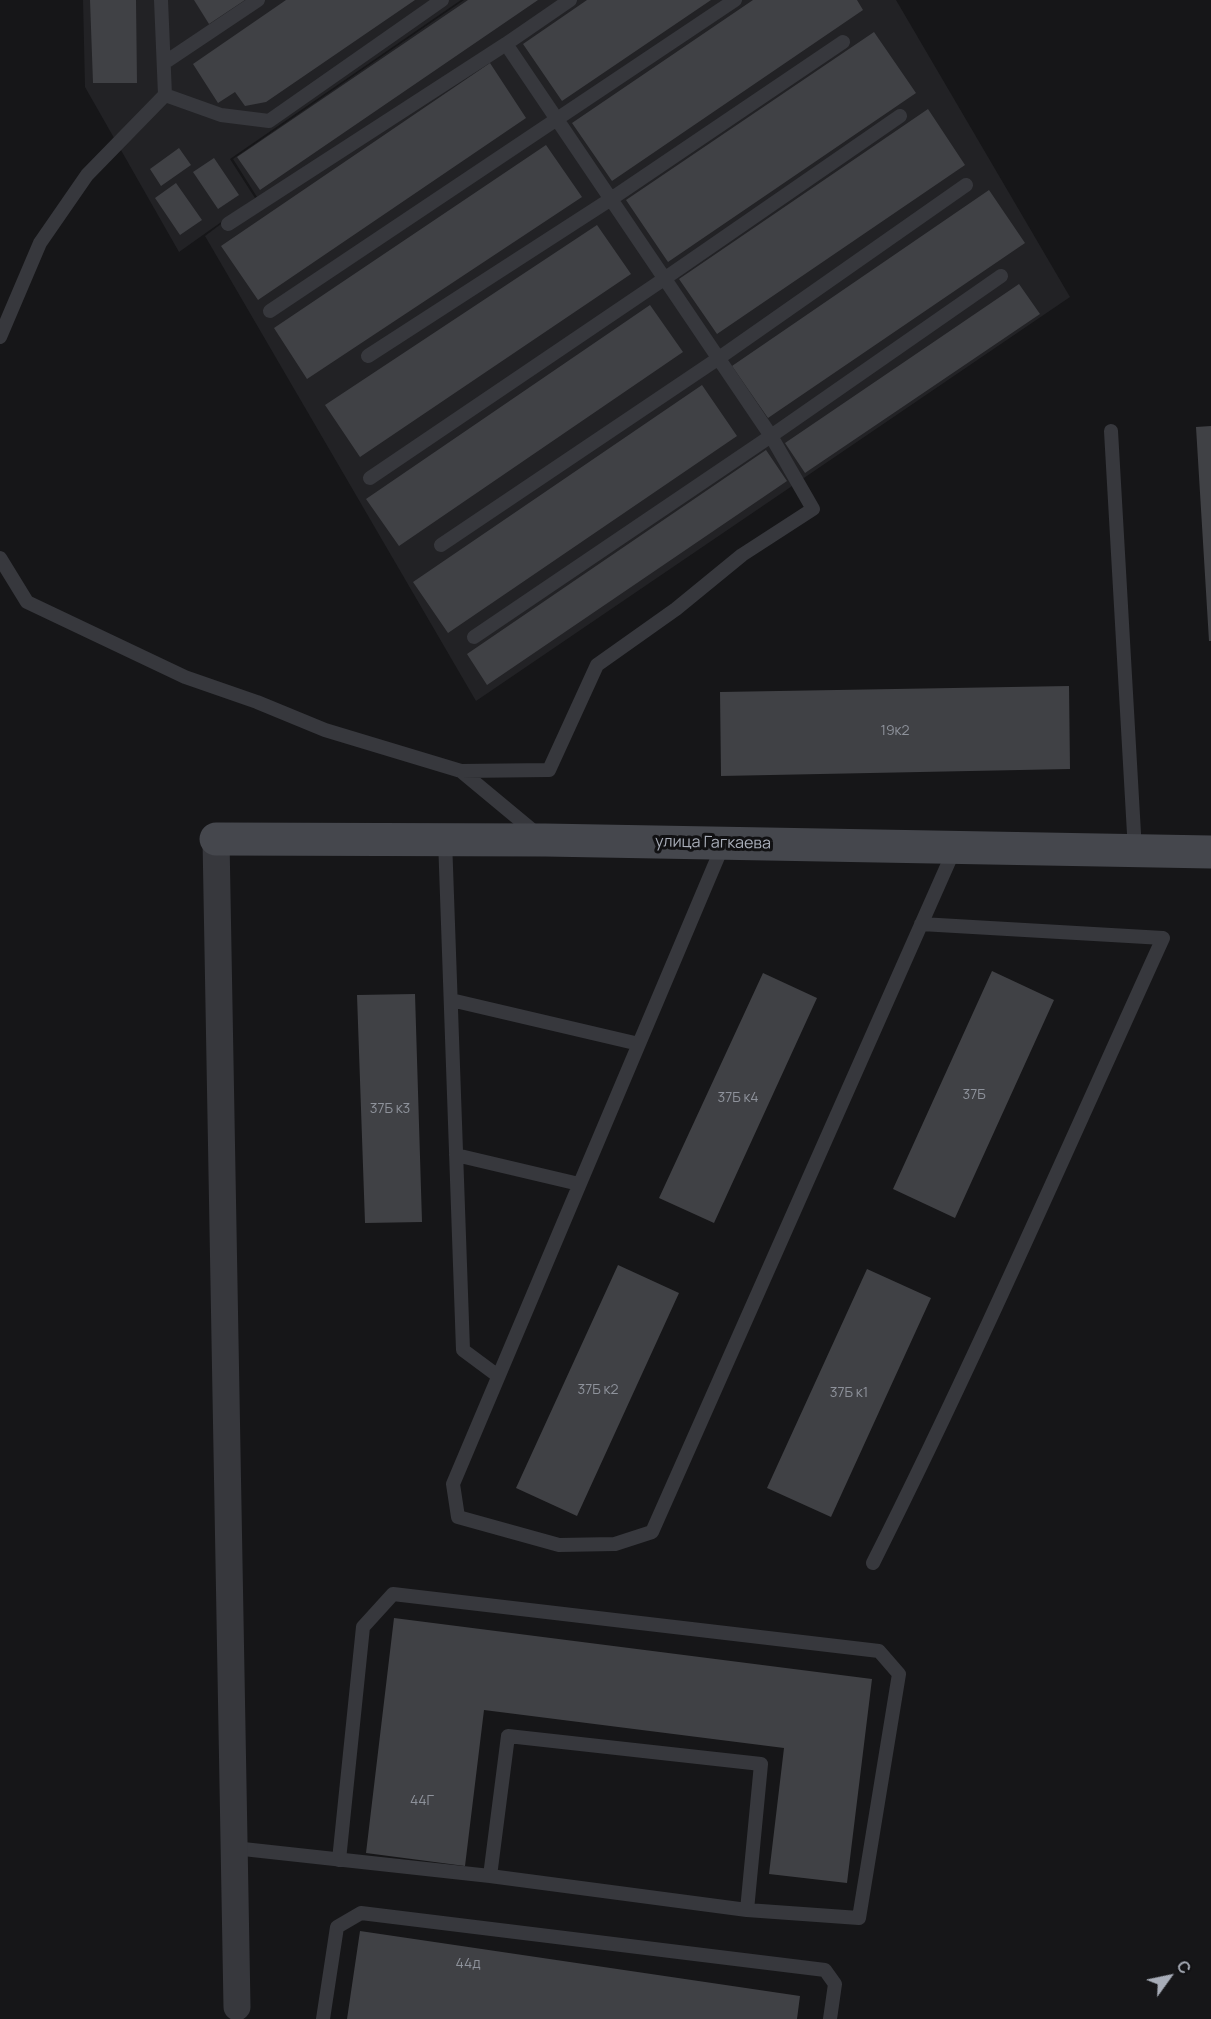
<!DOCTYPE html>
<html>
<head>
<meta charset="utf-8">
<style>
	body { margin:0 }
	#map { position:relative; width:1211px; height:2019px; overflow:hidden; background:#161618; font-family:Manrope,sans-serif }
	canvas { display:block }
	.north { position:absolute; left:1139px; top:1947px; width:60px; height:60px; -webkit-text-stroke:4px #111113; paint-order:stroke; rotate:57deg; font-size:16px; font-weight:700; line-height:24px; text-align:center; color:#a8adb8 }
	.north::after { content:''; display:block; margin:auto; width:21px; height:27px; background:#a8adb8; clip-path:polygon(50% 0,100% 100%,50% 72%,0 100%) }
</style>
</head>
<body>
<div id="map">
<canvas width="1211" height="2019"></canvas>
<div class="north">С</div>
</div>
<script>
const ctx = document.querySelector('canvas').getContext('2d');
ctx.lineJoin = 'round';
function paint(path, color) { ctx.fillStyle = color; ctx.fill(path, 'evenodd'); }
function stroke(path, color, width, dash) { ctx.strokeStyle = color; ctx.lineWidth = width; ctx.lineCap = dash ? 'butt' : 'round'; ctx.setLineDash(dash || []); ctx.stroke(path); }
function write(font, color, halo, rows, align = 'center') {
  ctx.font = font + ' Manrope,sans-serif'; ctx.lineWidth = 6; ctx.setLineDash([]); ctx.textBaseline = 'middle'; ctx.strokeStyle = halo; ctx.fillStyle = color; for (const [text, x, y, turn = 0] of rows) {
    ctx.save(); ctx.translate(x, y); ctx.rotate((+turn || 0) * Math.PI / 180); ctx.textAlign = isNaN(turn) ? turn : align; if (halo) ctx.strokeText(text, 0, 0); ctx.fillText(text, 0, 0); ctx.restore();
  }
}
paint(new Path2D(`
	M83 0H461L230 159 255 198 179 252 85 87Z
	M464 0H896L1070 297 476 701 205 236 257 197 233 159Z`), '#222225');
paint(new Path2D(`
	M90 0H136L137 83H93Z
	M194 0H245L209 24Z
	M286 0H415L266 102 245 106 235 92 218 103 193 64Z
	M468 0H538L260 190 237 157Z
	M587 0H711L562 101 523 44Z
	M753 0H857L863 10 612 181 572 123Z
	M874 32 916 93 668 262 626 200Z
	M490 63 526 118 258 300 221 246Z
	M928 109 965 165 717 334 679 279Z
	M546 145 582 197 307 379 274 328Z
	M179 148 191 165 161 186 150 169Z
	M214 158 239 195 218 209 193 172Z
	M176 183 202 220 180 235 155 198Z
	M989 190 1025 243 768 418 732 366Z
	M597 225 631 274 360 457 325 405Z
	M1019 284 1040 314 805 473 785 443Z
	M650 305 683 352 399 546 366 499Z
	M702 385 737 436 448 633 413 582Z
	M1211 426V641H1209L1196 427Z
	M766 450 787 481 487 685 467 654Z
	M1069 686 1070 769 721 776 720 692Z
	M992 971 1054 1000 955 1218 893 1189Z
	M763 973 817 998 714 1223 659 1198Z
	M415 994 422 1222 365 1223 357 995Z
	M618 1265 679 1293 577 1516 516 1488Z
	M867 1269 931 1298 831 1517 767 1488Z
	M394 1618 872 1679 847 1883 769 1874 784 1748 484 1710 465 1866 366 1853Z
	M360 1931 800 1996 797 2019H347Z`), '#404145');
stroke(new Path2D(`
	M164 63 258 0
	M165 95 221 115 269 121 442 0
	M228 224 506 44
	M270 311 735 0
	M0 337 40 243 87 175 165 95 161 0
	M368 356 611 199 843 42
	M1111 431 1135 851
	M370 478 664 279 900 116
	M441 545 719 358 966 185
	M0 558 27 602 185 677 257 702 325 730 461 771 549 770 597 665 676 609 742 555 813 509 771 436 506 44 570 0
	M474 637 771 436 1001 276
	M461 771 538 835
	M445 839 463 1350 498 1376
	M723 845 453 1484 458 1517 559 1545 615 1544 652 1532 955 848
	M451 1000 639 1044
	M456 1155 579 1184
	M873 1563C976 1358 1068 1147 1163 938L921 924
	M234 1848 490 1876
	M339 1860 363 1627 393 1594 879 1651 899 1674 859 1918 747 1910 490 1876 508 1736 761 1764 747 1910
	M323 2019 337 1927 361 1913 825 1970 835 1984 830 2019`), '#37383d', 14);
stroke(new Path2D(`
	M216 839 237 2007`), '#37383d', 27);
stroke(new Path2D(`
	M216 839 545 840 1211 852`), '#45474d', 33);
write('14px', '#8e929b', null, [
	["19к2",895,731],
	["37Б",974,1095],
	["37Б к4",738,1098],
	["37Б к3",390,1109],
	["37Б к2",598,1390],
	["37Б к1",849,1393],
	["44Г",422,1801],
	["44д",468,1964]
]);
write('16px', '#a8adb8', '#111113', [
	["улица Гагкаева",713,843,1]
]);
</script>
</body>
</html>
